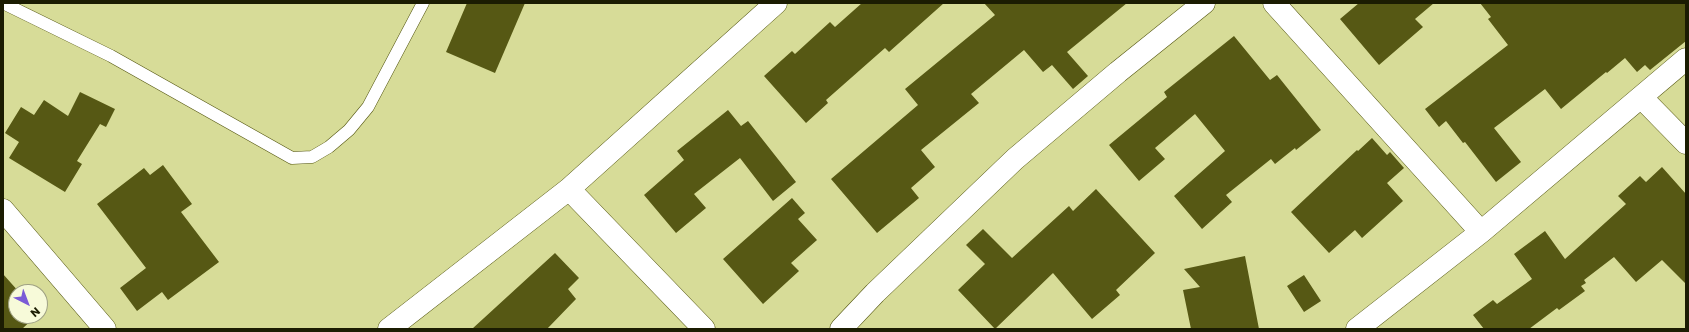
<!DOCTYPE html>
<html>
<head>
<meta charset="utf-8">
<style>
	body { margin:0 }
	#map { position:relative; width:1689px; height:332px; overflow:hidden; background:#d7dc98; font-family:Poppins,sans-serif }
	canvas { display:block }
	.frame { position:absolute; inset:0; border:4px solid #1b1c02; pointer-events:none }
	.north { position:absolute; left:8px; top:284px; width:40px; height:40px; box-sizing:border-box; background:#f7fad9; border:1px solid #9fa183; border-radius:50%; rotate:138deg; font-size:11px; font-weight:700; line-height:16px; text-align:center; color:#1b1c02 }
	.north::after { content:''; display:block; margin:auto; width:14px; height:18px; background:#7b5bd6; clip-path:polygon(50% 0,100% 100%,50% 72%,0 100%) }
</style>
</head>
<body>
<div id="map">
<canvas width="1689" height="332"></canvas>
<div class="frame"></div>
<div class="north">N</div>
</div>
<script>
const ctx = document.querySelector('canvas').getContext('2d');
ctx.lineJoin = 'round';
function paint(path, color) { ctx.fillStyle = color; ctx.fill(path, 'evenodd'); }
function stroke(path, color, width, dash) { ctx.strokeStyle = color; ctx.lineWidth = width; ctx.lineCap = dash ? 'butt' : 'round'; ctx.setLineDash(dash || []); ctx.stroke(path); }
paint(new Path2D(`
	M467 3H525L495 73 446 52Z
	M862 3H944L889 52 885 48 826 100 828 103 806 123 764 76 792 51 795 54 830 22 835 27Z
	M984 3H1127L1067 52 1088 76 1073 89 1052 65 1043 72 1024 50 971 94 979 103 921 150 935 167 911 188 919 198 877 233 831 179 918 105 905 89 995 15Z
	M1359 3H1434L1415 19 1423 27 1379 65 1340 19Z
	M1480 3H1686V41L1650 70 1645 65 1637 72 1625 58 1607 73 1606 72 1561 109 1545 89 1494 128 1521 162 1496 182 1465 142 1463 143 1446 121 1439 127 1425 109 1508 45 1488 19 1491 17Z
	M1234 36 1270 80 1277 75 1321 130 1296 150 1295 148 1275 164 1271 159 1226 195 1232 202 1202 229 1174 196 1225 151 1195 114 1155 148 1165 159 1139 181 1109 145 1167 97 1164 92Z
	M80 92 115 109 106 127 100 124 77 161 82 164 65 192 9 158 19 142 5 133 21 107 34 115 44 100 68 116Z
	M728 110 741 126 748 121 796 182 773 201 740 158 694 194 706 208 676 233 644 195 684 160 677 151Z
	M1372 138 1387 155 1390 152 1404 168 1387 183 1403 201 1362 238 1355 230 1329 253 1291 212 1357 150 1358 151Z
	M163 165 192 204 181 212 219 262 168 300 162 292 137 311 120 288 146 268 97 204 144 168 150 175Z
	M1662 167 1686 194V284L1662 260 1636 282 1614 257 1584 280 1586 283 1581 286 1585 291 1559 310 1557 308 1529 329H1484L1473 315 1493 300 1497 304 1532 279 1514 254 1545 231 1565 259 1626 204 1618 196 1640 176 1646 182Z
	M1096 189 1155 253 1116 290 1120 295 1092 319 1053 273 995 329 958 290 985 264 966 245 983 229 1012 258 1069 206 1073 211Z
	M792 198 805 213 798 219 817 240 791 263 799 271 763 304 723 259Z
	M555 253 579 278 568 289 576 299 547 329H472Z
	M1245 256 1259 329H1191L1183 290 1200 287 1184 269Z
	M3 274 19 292H16V316H36L22 329H3Z
	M1304 275 1321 301 1304 312 1287 286Z`), '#565814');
const service = new Path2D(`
	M3 3 111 56 292 158 312 157 329 147 349 130 368 107 423 3`);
const minor = new Path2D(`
	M1274 3 1481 232
	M1641 97 1686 143
	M569 189 704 329
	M3 210 105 329
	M389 329 569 189 776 3
	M841 329 875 293 1015 159 1118 72 1204 3
	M1357 329 1481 232 1686 59`);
stroke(service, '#52540e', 13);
stroke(minor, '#52540e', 23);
stroke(service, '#fff', 12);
stroke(minor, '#fff', 22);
</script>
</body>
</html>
